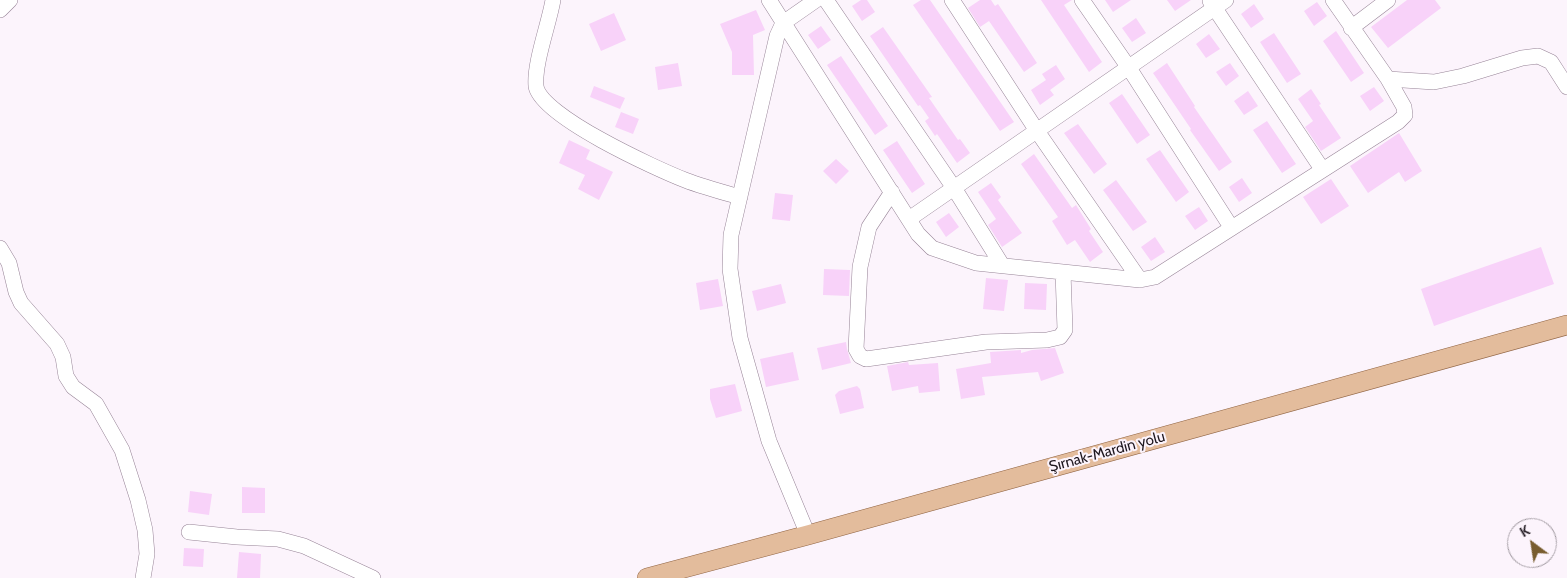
<!DOCTYPE html>
<html>
<head>
<meta charset="utf-8">
<style>
	body { margin:0 }
	#map { position:relative; width:1567px; height:578px; overflow:hidden; background:#fcf4fc; font-family:Cabin,sans-serif }
	canvas { display:block }
	.north { position:absolute; left:1507px; top:518px; width:50px; height:50px; box-sizing:border-box; background:#fcf4fc; border:1px solid #a39ca3; border-radius:50%; rotate:329deg; font-size:14px; font-weight:700; line-height:20px; text-align:center; color:#1e171e }
	.north::after { content:''; display:block; margin:auto; width:18px; height:22px; background:#785d2f; clip-path:polygon(50% 0,100% 100%,50% 72%,0 100%) }
</style>
</head>
<body>
<div id="map">
<canvas width="1567" height="578"></canvas>
<div class="north">K</div>
</div>
<script>
const ctx = document.querySelector('canvas').getContext('2d');
ctx.lineJoin = 'round';
function paint(path, color) { ctx.fillStyle = color; ctx.fill(path, 'evenodd'); }
function stroke(path, color, width, dash) { ctx.strokeStyle = color; ctx.lineWidth = width; ctx.lineCap = dash ? 'butt' : 'round'; ctx.setLineDash(dash || []); ctx.stroke(path); }
function write(font, color, halo, rows, align = 'center') {
  ctx.font = font + ' Cabin,sans-serif'; ctx.lineWidth = 4; ctx.setLineDash([]); ctx.textBaseline = 'middle'; ctx.strokeStyle = halo; ctx.fillStyle = color; for (const [text, x, y, turn = 0] of rows) {
    ctx.save(); ctx.translate(x, y); ctx.rotate((+turn || 0) * Math.PI / 180); ctx.textAlign = isNaN(turn) ? turn : align; if (halo) ctx.strokeText(text, 0, 0); ctx.fillText(text, 0, 0); ctx.restore();
  }
}
paint(new Path2D(`
	M861 0H867L875 12 862 21 852 6Z
	M921 0H930L1014 122 1000 131 913 5Z
	M980 0H991L995 6 998 4 1037 63 1024 72 989 21 980 27 968 8Z
	M1041 0H1072L1064 5 1102 62 1089 72Z
	M1105 0H1131L1113 12Z
	M1167 0H1191L1175 11Z
	M1407 0H1435L1441 8 1388 48 1371 27Z
	M1317 2 1327 16 1314 26 1304 11Z
	M1254 4 1264 19 1251 28 1241 14Z
	M756 10 765 30 753 35 754 75H732V52L720 24Z
	M614 13 626 40 601 51 589 24Z
	M1136 18 1146 33 1132 42 1122 28Z
	M821 26 831 40 818 49 808 35Z
	M883 27 932 97 929 98 958 140 960 139 970 153 957 163 937 134 935 136 925 121 929 118 920 105 918 106 870 36Z
	M1336 31 1364 73 1351 82 1323 41Z
	M1274 33 1301 74 1287 83 1260 42Z
	M1209 34 1220 49 1206 58 1196 44Z
	M841 56 888 126 875 135 827 65Z
	M678 63 682 86 658 90 655 67Z
	M1167 63 1195 106 1194 107 1232 162 1219 171 1190 130 1191 129 1153 73Z
	M1230 63 1239 76 1226 86 1216 72Z
	M1056 65 1065 79 1050 90 1054 95 1040 105 1031 90 1046 80 1042 74Z
	M594 86 625 98 620 109 590 97Z
	M1374 87 1384 101 1370 111 1360 96Z
	M1311 89 1321 104 1319 105 1341 138 1321 151 1305 127 1313 121 1298 99Z
	M1248 91 1258 106 1244 115 1234 101Z
	M1122 94 1150 135 1137 144 1109 103Z
	M621 112 639 119 633 134 615 127Z
	M1267 121 1296 164 1282 173 1253 130Z
	M1078 124 1107 164 1094 174 1064 133Z
	M1399 133 1422 171 1405 182 1399 172 1368 193 1350 166Z
	M569 140 590 150 586 159 613 172 599 200 578 189 585 175 559 163Z
	M897 141 925 184 912 193 883 150Z
	M1160 150 1189 192 1176 202 1146 159Z
	M1034 154 1072 208 1076 205 1091 229 1089 231 1103 252 1090 262 1075 240 1067 245 1052 221 1058 217 1021 164Z
	M836 159 849 171 836 184 823 171Z
	M1242 178 1252 193 1239 202 1229 187Z
	M1331 179 1349 206 1321 224 1303 197Z
	M1116 180 1147 222 1133 231 1103 190Z
	M991 183 1001 197 998 200 1022 233 1002 247 988 225 996 219 978 192Z
	M775 193 793 195 790 221 772 219Z
	M1199 207 1208 221 1195 230 1185 216Z
	M949 213 959 227 946 237 936 222Z
	M1155 237 1165 252 1151 261 1141 247Z
	M1541 247 1554 284 1434 326 1421 289Z
	M824 269 850 270 849 296 823 295Z
	M986 278 1008 280 1004 311 983 309Z
	M718 279 723 306 700 310 696 283Z
	M1025 283 1047 284 1046 310 1024 309Z
	M781 284 786 303 757 311 752 291Z
	M846 342 847 349 851 363 822 370 817 348Z
	M1055 348 1064 373 1041 381 1038 372 982 377 985 395 961 399 956 369 991 363 990 352 1021 350V353L1032 350Z
	M793 352 799 380 766 387 760 359Z
	M908 362 909 365 938 363 940 391 919 393 918 386 892 391 887 366Z
	M735 384 742 411 716 418 710 399V389Z
	M857 386 860 389 864 408 840 414 835 395 839 391Z
	M242 487 265 488V513H242Z
	M190 491 212 494 209 515 188 512Z
	M184 548 204 549 203 567 183 566Z
	M239 552 261 554 260 578H237Z`), '#f8d2f9');
const minor = new Path2D(`
	M553 0C549 24 534 63 536 86 540 116 657 169 685 180 703 187 722 192 740 197
	M769 0 918 234 932 248 976 263 1140 280 1155 277 1398 122 1405 115 1404 107 1388 79 1333 0
	M826 0 954 188 1002 265
	M952 0 1037 131 1140 280
	M1082 0 1129 68 1231 227
	M1210 1 1322 169
	M0 10 10 0
	M1351 28 1388 0
	M1388 79 1434 82 1463 76 1522 58 1538 56 1551 62 1567 87
	M892 192 869 227 860 267 856 349 860 356 866 359 986 342 1047 340 1060 337 1065 330 1063 272
	M909 219 1226 0
	M0 248 9 263 16 292 21 303 57 344 63 357 66 376 73 387 96 404 122 450 138 500 145 530 147 554 143 578
	M189 532 237 537 278 539 304 546 373 578
	M808 535 769 441 740 338 730 269 731 235 777 36 783 23 816 0`);
const major = new Path2D(`
	M647 578 808 535 1567 325`);
stroke(minor, '#978497', 16);
stroke(major, '#926645', 20);
stroke(minor, '#fff', 15);
stroke(major, '#e3bc9c', 19);
write('15px', '#1e171e', '#fcf4fc', [
	["Şırnak-Mardin yolu",1107,452,-15]
]);
</script>
</body>
</html>
